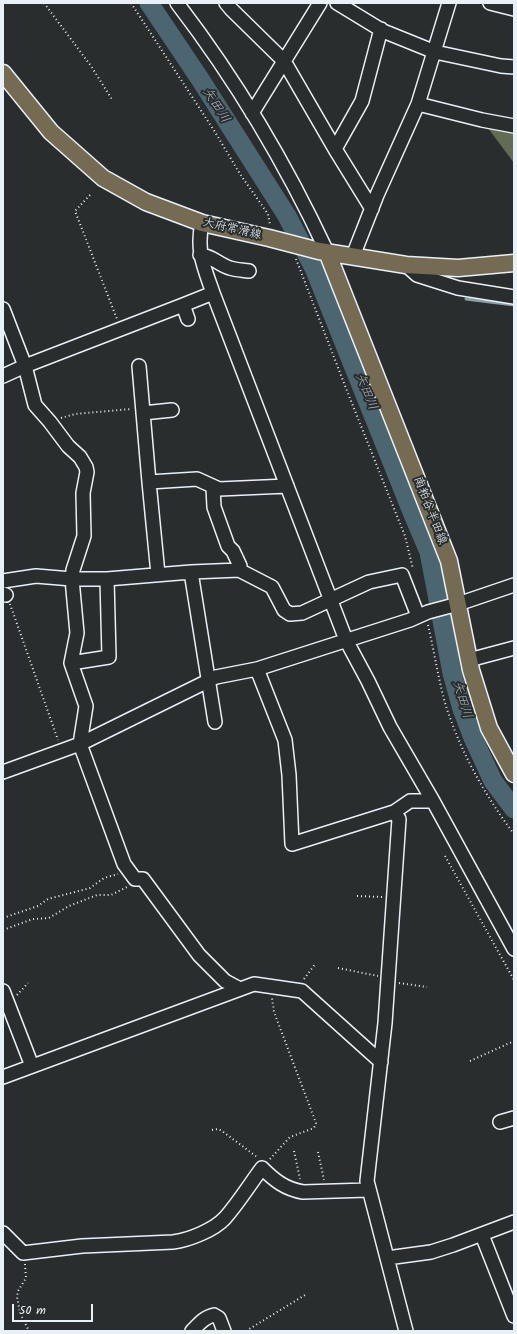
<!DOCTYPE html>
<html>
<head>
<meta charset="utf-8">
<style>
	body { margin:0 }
	#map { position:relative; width:517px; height:1334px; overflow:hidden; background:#2a2d2e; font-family:Kalam,sans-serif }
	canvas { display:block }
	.frame { position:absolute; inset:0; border:4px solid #e8f1f8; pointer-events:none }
	.scale { position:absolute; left:12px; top:1304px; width:81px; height:18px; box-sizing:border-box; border:2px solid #e8f1f8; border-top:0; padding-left:5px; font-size:12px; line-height:14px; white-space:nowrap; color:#e8f1f8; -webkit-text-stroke:3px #2a2d2e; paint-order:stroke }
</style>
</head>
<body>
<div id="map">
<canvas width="517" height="1334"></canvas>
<div class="frame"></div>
<div class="scale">50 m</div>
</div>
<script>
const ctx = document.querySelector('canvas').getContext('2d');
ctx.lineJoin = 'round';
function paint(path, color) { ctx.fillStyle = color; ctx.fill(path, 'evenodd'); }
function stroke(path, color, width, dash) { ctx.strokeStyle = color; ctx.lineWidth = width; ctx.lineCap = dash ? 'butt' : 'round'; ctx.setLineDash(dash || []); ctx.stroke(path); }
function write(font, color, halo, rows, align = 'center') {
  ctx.font = font + ' Kalam,"Klee One",sans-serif'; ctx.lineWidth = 4; ctx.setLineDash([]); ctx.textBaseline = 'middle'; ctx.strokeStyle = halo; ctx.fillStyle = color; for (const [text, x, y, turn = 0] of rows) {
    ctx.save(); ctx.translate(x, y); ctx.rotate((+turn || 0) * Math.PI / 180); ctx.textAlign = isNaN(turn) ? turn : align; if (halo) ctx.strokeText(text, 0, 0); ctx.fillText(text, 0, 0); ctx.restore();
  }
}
paint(new Path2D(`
	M482 120 514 126V163Z`), '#626c52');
stroke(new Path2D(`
	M466 299 514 305`), '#8a9ea7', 3);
stroke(new Path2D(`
	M149 3 200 79 287 216 314 268 412 512 429 552 452 673 462 709 473 738 493 781 514 809`), '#4c6671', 19);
const minor = new Path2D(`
	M177 3C236 80 286 164 327 252
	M226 3 231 9 284 61 335 149
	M337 3 383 31 435 52 501 66 514 67
	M490 3 514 9
	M418 104 482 120 514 126
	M252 113 320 3
	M372 209 335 149 362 101 381 29
	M202 223C196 251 204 267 213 293L346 640 368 681 390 727 433 801 514 949
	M200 255C211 255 219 265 230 268 236 270 243 270 249 271
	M353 256 377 195 418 104 449 3
	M406 265 417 275 458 288 514 297
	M183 305 188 319
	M3 309 25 366 35 405 50 422 68 446 80 457 86 467 87 472 83 493 84 536 73 570 72 579 77 633 71 663 86 706 80 744 124 864 135 879H143L199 955 225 981 240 989
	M139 366 149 482 158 574
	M3 376 25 366 183 305 213 293
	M143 413 172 410
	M149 482 197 479 219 489 287 486
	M213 487 214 507 228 546 233 551 240 566 239 570
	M191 572 215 722
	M3 581 36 576 72 579H107L191 572 239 570 272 587 284 610 290 614 302 613 369 582 402 575 418 616
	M3 594 6 595
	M469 660 514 648
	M71 663 109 657 107 579
	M257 669 285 740 289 775 292 844 394 812
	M3 772 80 744 216 677 257 669 410 620 428 612 458 604 514 585
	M3 991 32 1066
	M3 1077 254 984 302 991 381 1062
	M500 1122 514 1118
	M3 1233 23 1253 82 1246 173 1242C189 1240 214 1230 225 1218 239 1202 250 1184 262 1168 274 1180 285 1189 303 1192L368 1190
	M482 1235 514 1316
	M387 1258 431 1252 453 1245 514 1222
	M192 1331C198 1325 204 1317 214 1315L219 1318 224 1331
	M406 1331 367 1181 385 1023 399 819 394 812 410 801H433`);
const major = new Path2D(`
	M3 73 51 132 103 178 146 202 202 223 269 238 319 251 406 265 458 268 514 263
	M327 252 449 561 471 670 489 728 514 774`);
stroke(minor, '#e8f1f8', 16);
stroke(major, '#e8f1f8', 19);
stroke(new Path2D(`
	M44 3 91 66 113 101
	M131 3 215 132 240 174 268 214 270 225
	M90 195 75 211 117 319
	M296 259 349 396 405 536 413 569
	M61 418 75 414 131 409
	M10 604 58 740
	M428 625C434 651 438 677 445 703 460 751 484 794 514 834
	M445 856 514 980
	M357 896 382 897
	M3 918 38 906 48 899 90 888 104 878 118 874
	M3 930 33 919 49 918 69 906 97 895H111L127 887
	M338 968 378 976
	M304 979 316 963
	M399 983 427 987
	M17 995 28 983
	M470 1061 514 1041
	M212 1130 218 1129 222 1131 257 1157
	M294 1151 300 1179
	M318 1152 324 1180
	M270 1159 290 1137 314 1128 316 1123 274 1012 272 998
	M25 1264 26 1278 18 1291 17 1297 20 1313 29 1331
	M246 1331 305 1295`), '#e8f1f8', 2, [1, 3]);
stroke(minor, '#2a2d2e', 13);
stroke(major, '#746b52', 16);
write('12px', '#e8f1f8', '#2a2d2e', [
	["大府常滑線",232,230,13],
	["南粕谷半田線",429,511,69]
]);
write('italic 13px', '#aab9c2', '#2a2d2e', [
	["矢田川",215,106,57],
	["矢田川",365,392,68],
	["矢田川",461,700,73]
]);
</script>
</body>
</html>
